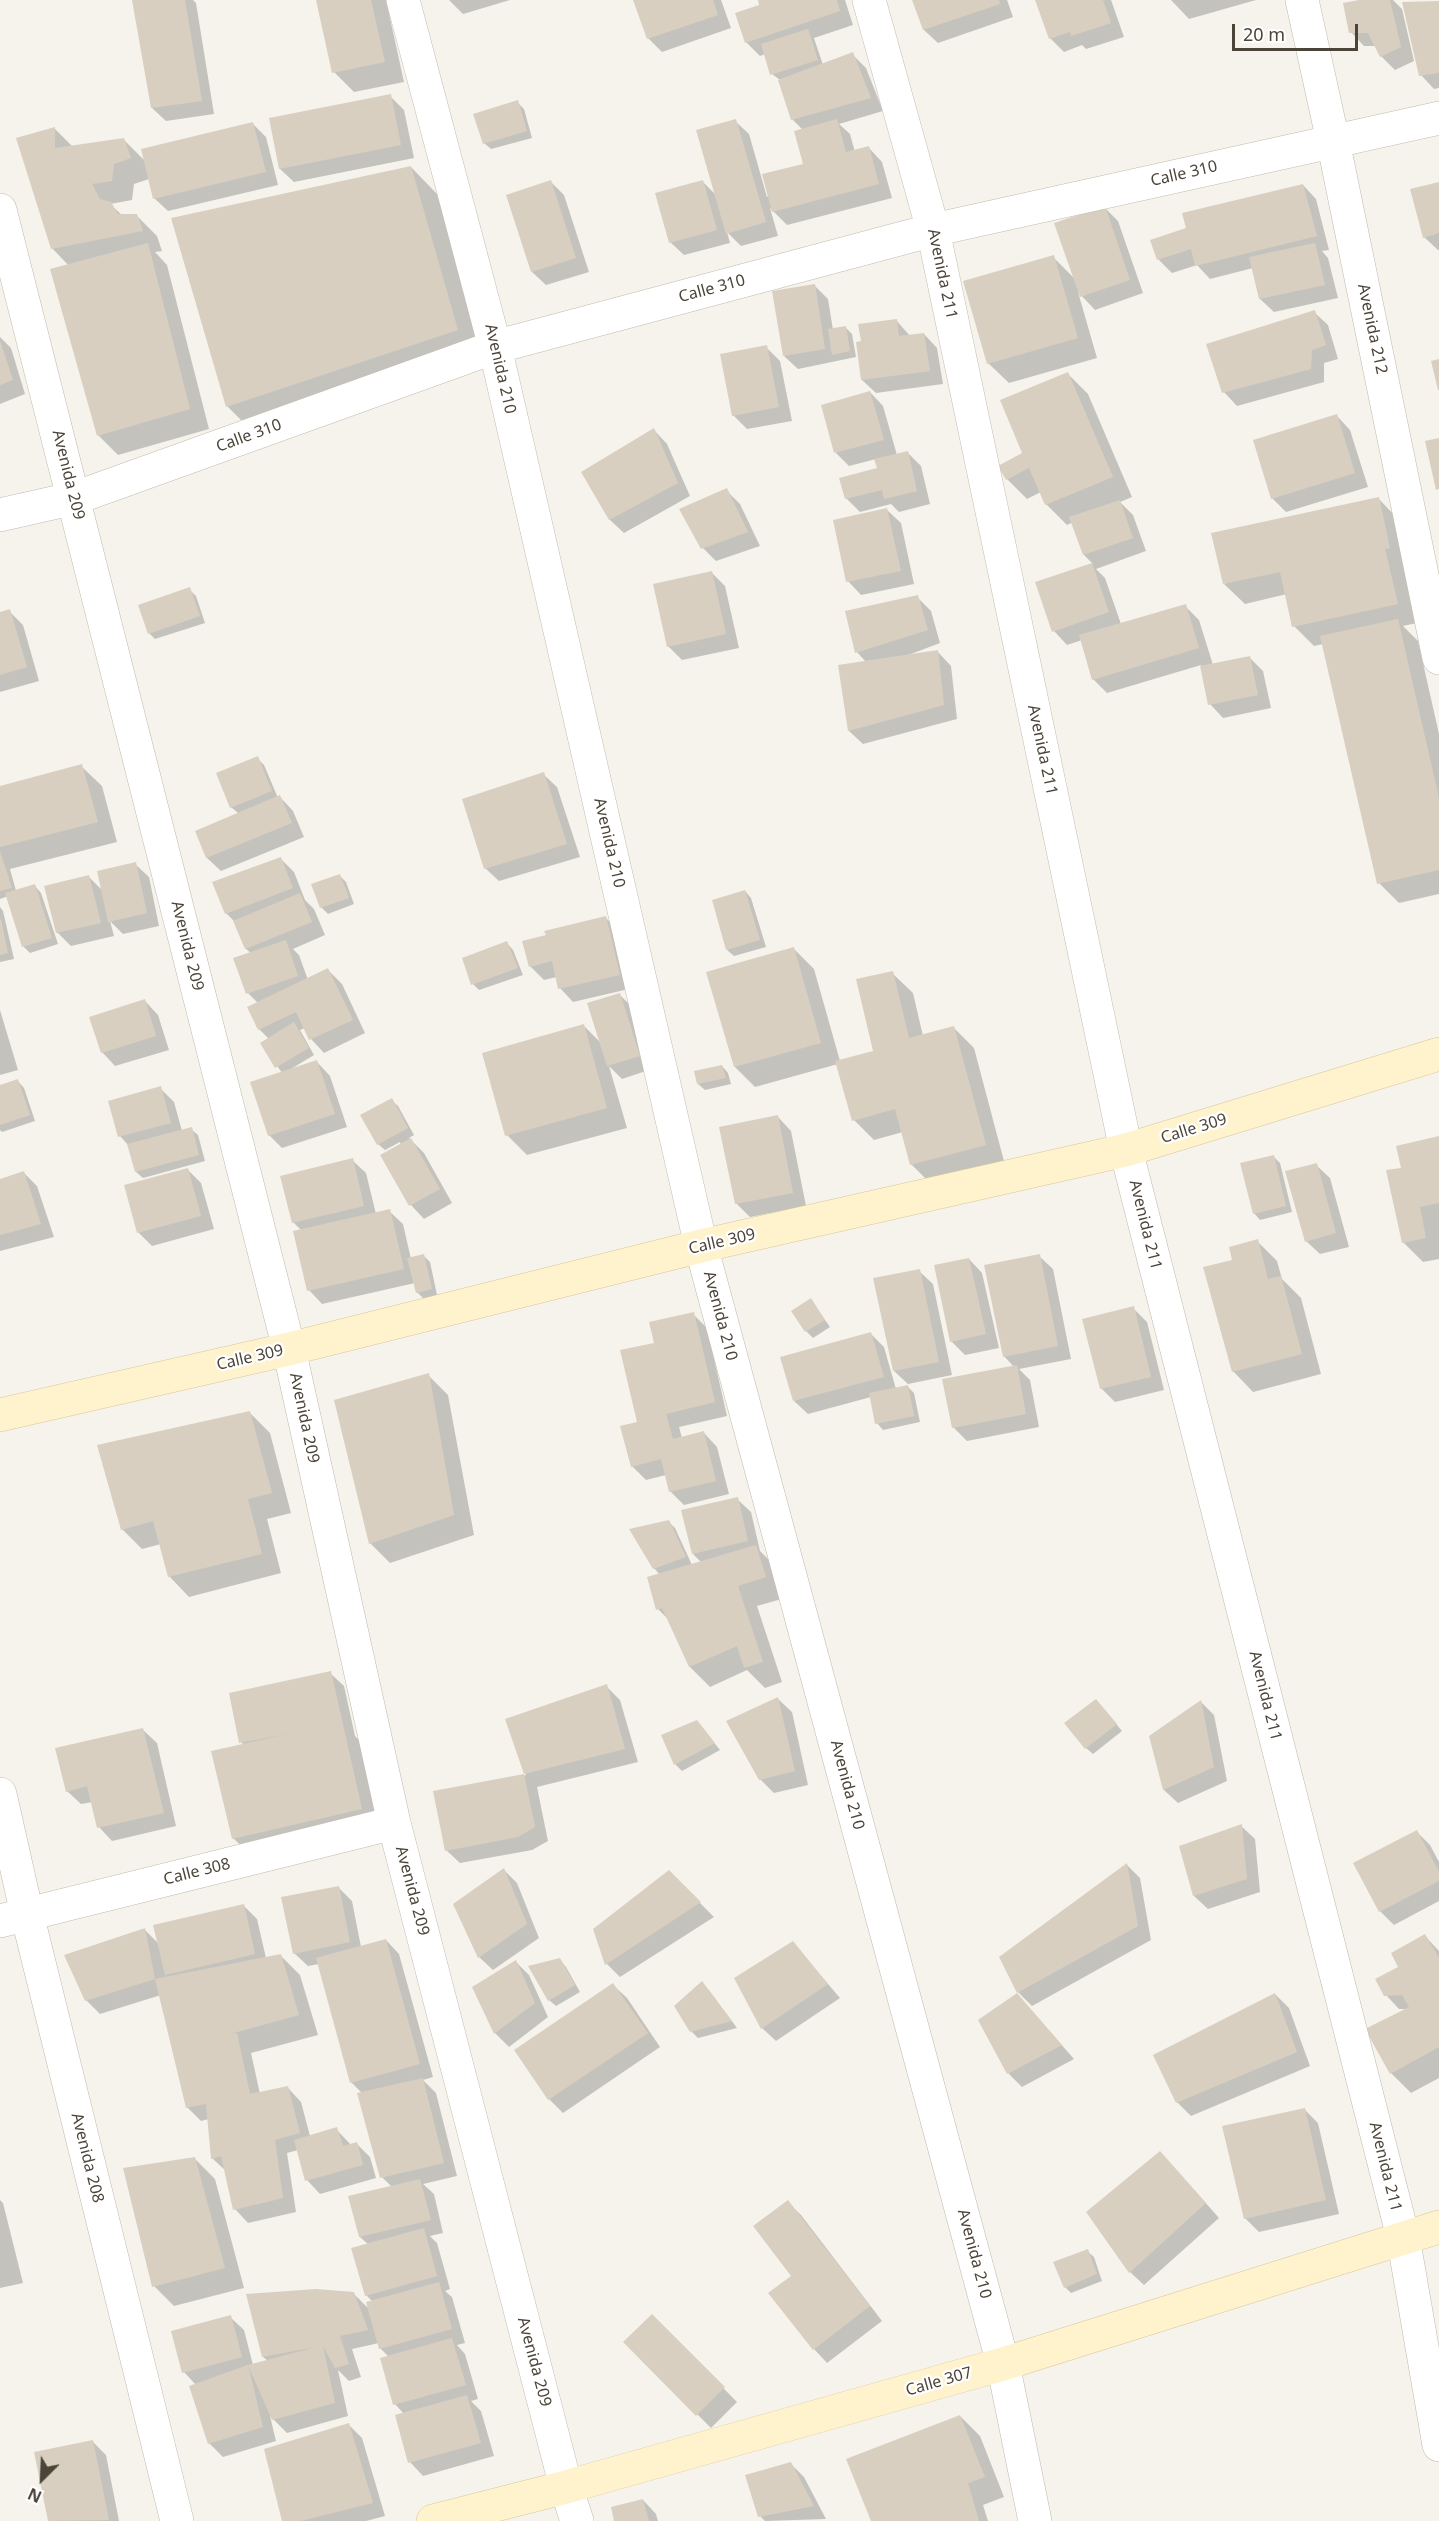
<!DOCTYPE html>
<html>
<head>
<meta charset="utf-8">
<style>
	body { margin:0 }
	#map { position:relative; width:1439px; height:2521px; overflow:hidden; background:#f6f3ec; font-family:"Noto Sans",sans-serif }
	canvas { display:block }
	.north { position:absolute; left:12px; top:2449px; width:60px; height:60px; -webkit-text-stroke:4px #fff; paint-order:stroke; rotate:204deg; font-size:16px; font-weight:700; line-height:24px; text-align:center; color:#4b4439 }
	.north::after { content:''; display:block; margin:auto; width:21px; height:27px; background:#4b4439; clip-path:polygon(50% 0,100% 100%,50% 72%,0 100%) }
	.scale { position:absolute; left:1232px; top:24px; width:126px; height:27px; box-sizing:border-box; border:3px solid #4b4439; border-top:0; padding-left:8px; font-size:18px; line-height:21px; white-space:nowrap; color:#4b4439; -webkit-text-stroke:4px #fff; paint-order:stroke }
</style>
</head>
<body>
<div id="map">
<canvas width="1439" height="2521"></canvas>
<div class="north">N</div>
<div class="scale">20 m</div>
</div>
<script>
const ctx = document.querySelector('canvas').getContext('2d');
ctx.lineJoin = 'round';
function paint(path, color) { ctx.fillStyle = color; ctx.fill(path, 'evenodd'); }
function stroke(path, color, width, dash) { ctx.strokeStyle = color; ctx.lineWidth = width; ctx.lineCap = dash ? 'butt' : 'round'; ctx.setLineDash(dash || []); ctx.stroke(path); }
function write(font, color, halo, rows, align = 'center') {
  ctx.font = font + ' "Noto Sans",sans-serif'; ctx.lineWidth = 4.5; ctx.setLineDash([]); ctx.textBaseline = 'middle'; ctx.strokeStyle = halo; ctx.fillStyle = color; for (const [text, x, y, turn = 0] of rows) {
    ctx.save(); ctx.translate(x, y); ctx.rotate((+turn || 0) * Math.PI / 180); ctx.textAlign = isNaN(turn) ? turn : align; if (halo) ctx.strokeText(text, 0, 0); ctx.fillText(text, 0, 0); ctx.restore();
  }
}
paint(new Path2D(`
	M134 0H193L196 3 214 114 166 121 152 108Z
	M318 0H386L404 82 354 92 334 72Z
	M449 0H510L463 14Z
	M636 0H721L731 28 662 52 648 38Z
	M759 0H845L853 25 814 38 823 65 852 54 866 68 883 111 839 124 850 134 855 152 869 148 882 162 892 198 787 225 770 208 778 236 741 246 727 232 730 243 684 255 670 242 703 182 716 195 735 121 749 134 767 197 805 165 803 130 792 119 780 80 772 74 765 54 760 56 746 42 761 5Z
	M914 0H1007L1013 17 938 43 924 30Z
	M1036 0H1111L1124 37 1086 49 1082 45 1064 52 1050 38Z
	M1171 0H1256L1189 19Z
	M1366 0H1393L1402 9 1414 61 1395 70 1381 56 1376 46H1364L1351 32Z
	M1439 2V88L1434 89 1421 75Z
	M390 96 404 110 414 158 294 182 280 169 271 120Z
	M517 102 524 109 532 138 491 149 484 143Z
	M253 124 266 137 278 185 168 211 154 198 149 179 134 184 132 200 110 204 123 216H137L157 236 162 251 155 252 167 265 209 429 118 455 98 435 69 266 52 248 55 129 73 147 123 139 145 161Z
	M411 167 437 194 483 356 253 432 227 406Z
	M551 182 564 195 589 272 546 285 532 272Z
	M1439 183V250H1438L1424 237Z
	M1303 185 1316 199 1329 250 1322 251 1328 258 1338 298 1274 312 1260 299 1253 268 1210 279 1197 265 1172 273 1159 260 1152 241Z
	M1104 207 1118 221 1143 293 1095 310 1078 292 1097 358 1009 383 988 363 1053 257 1076 280Z
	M814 285 828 299 833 330 845 327 852 334 856 357 798 369 784 356Z
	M1314 312 1328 325 1338 359 1324 363V382L1237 406 1224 392Z
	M896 320 910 336 924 334 937 348 943 384 876 393 862 380Z
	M0 337 11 348 25 394 0 404Z
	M766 347 780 361 792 421 747 429 733 415Z
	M1068 374 1088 394 1132 497 1120 502 1133 515 1146 551 1096 569 1105 578 1121 624 1185 606 1199 620 1213 665 1249 657 1263 671 1271 708 1223 718 1210 704 1201 665 1107 693 1093 679 1082 640 1067 645 1054 631 1037 583 1093 564 1084 555 1073 522 1067 525 1046 504 1041 492 1027 499 1007 479 1024 454Z
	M870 392 883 406 897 455 907 452 921 466 930 504 899 512 891 504 860 512 846 498 879 469 876 459 849 466 836 453Z
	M1337 416 1350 430 1368 487 1286 512 1272 498Z
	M654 430 667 444 690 496 624 533 610 520 583 473Z
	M726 490 740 504 760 546 716 561 703 548Z
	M1378 498 1398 519 1417 623 1403 626 1418 641 1439 734V894L1399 903 1379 883 1323 644 1314 646 1294 626 1287 594 1245 604 1224 584Z
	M887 510 901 523 914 584 861 595 848 581Z
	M712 573 725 586 739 648 682 660 668 646Z
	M189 589 196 596 205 623 155 639 149 633Z
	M917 597 931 611 940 643 903 657 938 652 951 666 957 719 863 744 849 731 866 662 857 652Z
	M9 611 23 625 39 681 0 692V614Z
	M257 758 264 765 278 798 280 797 293 811 304 837 221 871 207 858 197 832 239 814 231 807Z
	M81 766 102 786 117 842 10 869 16 891 35 886 41 893 58 944 30 953 23 946 8 896 0 899V787Z
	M543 774 557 787 580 857 499 881 485 868Z
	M280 858 294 872 305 900 314 909 325 935 293 949 299 955 308 980 328 970 342 984 365 1033 324 1053 311 1039 305 1028 300 1030 314 1055 291 1069 317 1062 330 1076 347 1127 282 1148 269 1135 282 1073 262 1043 269 1039 259 1029 258 1003 248 993 251 953 246 949 235 922 226 913Z
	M135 864 149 877 159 926 123 934 110 921 114 936 71 946 57 932 89 877 103 891Z
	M339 875 346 882 354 904 328 914 321 907Z
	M745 891 751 898 766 947 734 956 727 950Z
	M0 907 3 911 14 959 0 962Z
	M606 918 619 931 633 988 573 1002 560 988 557 977 544 980 530 966Z
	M507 943 513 950 523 975 479 990 473 984Z
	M794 949 814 969 840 1061 875 1052 892 973 913 993 923 1036 954 1028 974 1048 1005 1165 931 1184 911 1164 903 1132 874 1140 854 1120 838 1064 755 1087 735 1067Z
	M620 995 633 1008 652 1069 622 1079 609 1066 627 1128 527 1155 507 1135 584 1026 602 1044Z
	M145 1001 158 1015 169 1050 115 1066 102 1052Z
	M0 1010 18 1070 0 1075Z
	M722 1066 728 1073 731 1084 705 1090 698 1084Z
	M18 1081 24 1088 35 1121 2 1132 0 1130V1087Z
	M160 1088 174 1102 182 1131 191 1129 198 1135 205 1161 143 1178 136 1172 129 1146 120 1136Z
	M391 1100 398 1106 414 1135 409 1138 424 1153 452 1203 424 1219 411 1205 382 1155 401 1145 400 1142 385 1150 378 1144Z
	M778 1117 791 1131 806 1206 750 1217 737 1204 721 1128Z
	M1439 1137V1259L1423 1262 1403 1242V1169Z
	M1274 1157 1280 1163 1292 1212 1260 1220 1254 1213Z
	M352 1160 366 1173 376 1214 389 1211 403 1224 411 1259 423 1255 430 1262 437 1295 424 1299 417 1292 415 1283 322 1304 309 1290 302 1231 293 1222Z
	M1316 1165 1330 1178 1349 1247 1320 1254 1306 1241Z
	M188 1170 201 1183 214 1229 152 1246 138 1232Z
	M24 1173 37 1186 54 1237 0 1251V1180Z
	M1257 1241 1277 1261 1282 1279 1301 1298 1321 1374 1253 1392 1233 1371 1234 1261Z
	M1039 1256 1053 1269 1071 1359 1019 1369 1030 1380 1039 1427 967 1441 954 1428 1014 1367 1004 1356Z
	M969 1259 982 1273 999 1348 965 1355 951 1341Z
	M919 1271 933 1284 952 1375 908 1384 894 1371Z
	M811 1300 830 1327 813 1338 806 1331Z
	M1133 1308 1147 1322 1164 1390 1115 1402 1101 1388Z
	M693 1314 707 1328 727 1416 679 1427 682 1438 704 1433 717 1447 729 1494 684 1505 670 1491 666 1475 646 1480 632 1466 639 1423 656 1344Z
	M871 1334 884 1347 896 1389 908 1387 914 1393 920 1422 883 1430 877 1423 871 1397 808 1414 794 1401Z
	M428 1375 448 1395 474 1535 390 1563 370 1543Z
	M250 1413 270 1433 291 1513 267 1519 281 1573 189 1597 169 1576 161 1544 142 1549 122 1529Z
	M737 1499 751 1512 760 1551 776 1567 785 1598 757 1606 782 1682 765 1688 747 1670 710 1687 690 1667 669 1620 658 1609 660 1575 654 1568 669 1522 675 1528 692 1565 702 1563 693 1554Z
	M330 1673 344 1686 355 1736 362 1743 381 1829 254 1858 233 1838 244 1745 241 1742Z
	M606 1686 620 1700 638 1762 537 1787 548 1841 532 1850 460 1863 446 1850 435 1792 526 1775 507 1720Z
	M778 1699 792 1712 808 1785 774 1793 760 1779Z
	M1201 1702 1214 1715 1227 1781 1178 1803 1164 1790 1151 1737Z
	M1102 1707 1122 1731 1093 1754 1086 1748Z
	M703 1729 720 1750 682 1771 676 1765 663 1736Z
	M143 1730 157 1743 176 1826 112 1841 99 1827 93 1802 81 1804 67 1791Z
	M1241 1826 1255 1839 1260 1892 1208 1909 1194 1896Z
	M1417 1832 1430 1845 1439 1862V1901L1394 1925 1380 1911Z
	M1127 1865 1140 1878 1151 1940 1032 2006 1018 1992Z
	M504 1870 517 1883 539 1938 493 1970 479 1957Z
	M669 1872 714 1917 620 1977 607 1964 595 1929Z
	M338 1887 352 1901 361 1947 386 1940 399 1954 433 2077 423 2080 436 2093 457 2176 423 2184 434 2194 443 2233 430 2236 437 2243 450 2289 445 2291 452 2297 465 2343 457 2345 465 2354 478 2399 471 2401 481 2411 494 2456 423 2476 410 2462 404 2414 395 2404 389 2357 380 2348 379 2343 352 2349 361 2377 349 2381 338 2370 348 2416 287 2433 270 2416 276 2441 223 2457 209 2443 196 2385 184 2372 230 2317 244 2330 253 2365 268 2361 263 2357 353 2293 370 2310 373 2302 366 2295 369 2245 360 2237 350 2197 392 2187 382 2177 363 2094 351 2082 319 1964 308 1966 294 1953Z
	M243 1905 257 1919 266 1958 280 1955 300 1975 318 2035 251 2053 260 2094 288 2088 301 2102 310 2136 336 2129 351 2145 357 2144 370 2157 376 2178 320 2194 307 2180 298 2150 287 2153 296 2212 248 2223 235 2209 227 2172 212 2158 209 2119 201 2121 187 2107 161 1995 100 2014 86 2000 145 1930 159 1944Z
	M1425 1936 1439 1951V2078L1411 2093 1391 2073 1407 2009H1399L1386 1995 1400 1967Z
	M793 1943 840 1998 776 2041 762 2028Z
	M560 1960 566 1967 580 1992 556 2006 549 2000Z
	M516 1962 529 1975 548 2017 509 2047 495 2033 474 1988Z
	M613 1985 627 1998 660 2047 563 2113 549 2099 516 2050Z
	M708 1989 737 2028 698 2038 691 2031Z
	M1275 1994 1289 2008 1310 2066 1191 2116 1177 2102Z
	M1030 2009 1074 2059 1022 2087 1009 2074 980 2021Z
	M1304 2109 1318 2123 1339 2214 1259 2232 1245 2218Z
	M195 2159 215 2179 244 2288 174 2306 154 2286Z
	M1173 2166 1219 2218 1144 2285 1130 2272 1088 2212Z
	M0 2200 3 2203 23 2283 0 2288Z
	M787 2202 801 2215 882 2321 827 2363 814 2349 793 2276Z
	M1087 2251 1094 2257 1102 2281 1071 2293 1065 2287Z
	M652 2316 737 2402 711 2428 625 2342Z
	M960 2416 980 2436 1004 2497 983 2505 988 2521H873Z
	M349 2425 362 2438 385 2516 366 2521H283Z
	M93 2442 106 2455 119 2521H50L36 2453Z
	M790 2463 804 2477 826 2519 765 2521 760 2516Z
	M643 2500 656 2514 658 2521H616Z`), '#0003');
paint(new Path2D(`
	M132 0H185L202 101 151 108Z
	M316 0H371L385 62 332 73Z
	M633 0H713L718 15 647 39Z
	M758 0H837L840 11 745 43 735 13 759 5Z
	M912 0H999L1000 4 923 30Z
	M1035 0H1103L1111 23 1071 36 1070 32 1049 39Z
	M1359 0H1390L1401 47 1380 57 1368 33H1349L1343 3Z
	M1439 1V73L1419 76 1402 2Z
	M808 29 818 60 770 75 761 44Z
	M853 52 871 98 791 120 778 80Z
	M391 94 401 145 279 169 269 118Z
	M518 100 527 131 483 144 473 114Z
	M736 119 766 222 726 234 696 130Z
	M837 119 846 152 869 146 879 184 772 212 762 174 803 164 794 131Z
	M253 122 266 172 153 199 141 149Z
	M55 127V148L124 138 131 158 114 164 112 181 92 184 100 199 111 202 118 214H137L143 231 51 249 16 138Z
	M411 166 458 330 226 407 171 218Z
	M551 180 576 258 531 272 506 195Z
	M703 180 717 230 669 243 655 193Z
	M1439 182V233L1423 238 1410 189Z
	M1303 184 1317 236 1195 266 1191 249 1157 260 1150 240 1186 228 1182 213Z
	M1105 206 1130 280 1080 297 1054 223Z
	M148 243 190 409 97 436 50 269Z
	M1315 243 1325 285 1259 299 1249 257Z
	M1054 255 1078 338 987 364 963 281Z
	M815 284 825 349 783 356 772 291Z
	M1315 310 1326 345 1312 350 1311 369 1222 393 1206 344Z
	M897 319 899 336 924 333 930 371 861 380 856 342 861 341 858 324Z
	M846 326 850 351 832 355 828 329Z
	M0 341 13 380 0 385Z
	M767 345 779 407 732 416 720 354Z
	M1439 359V390H1438L1431 361Z
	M1068 372 1113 477 1045 505 1029 468 1006 480 998 466 1022 453 1000 400Z
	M870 391 884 440 834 453 821 405Z
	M1337 414 1355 473 1271 499 1253 440Z
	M654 428 678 483 609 520 581 472Z
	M1439 438V489L1436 490 1425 441Z
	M908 451 917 491 884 499 882 490 845 499 839 478 877 468 874 459Z
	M727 488 748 532 701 549 679 509Z
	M1379 497 1390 548 1385 549 1398 604 1292 627 1280 572 1223 584 1211 533Z
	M1120 500 1133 538 1083 555 1069 517Z
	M887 508 901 571 846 582 833 520Z
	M1092 563 1109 612 1052 632 1035 582Z
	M712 571 726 634 667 647 653 584Z
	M190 587 200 616 148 634 138 605Z
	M918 595 928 630 855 653 845 611Z
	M1186 604 1199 648 1092 680 1079 635Z
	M10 609 27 667 0 675V612Z
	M1398 619 1439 798V870L1377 884 1320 636Z
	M938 650 944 705 848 731 838 665Z
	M1250 656 1258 695 1208 705 1200 666Z
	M258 756 272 791 230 808 216 773Z
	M82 764 98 822 0 847V786Z
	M544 772 567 844 484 869 462 799Z
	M280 795 292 823 206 858 195 831Z
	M0 851 12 888 0 891Z
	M281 857 293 888 225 914 212 882Z
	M136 862 147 913 108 922 97 871Z
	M340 874 349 898 320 908 311 884Z
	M89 875 101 923 56 933 44 886Z
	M35 884 52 938 22 947 5 893Z
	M745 890 760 940 726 950 712 900Z
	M300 893 312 922 245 949 233 921Z
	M606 916 620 975 558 989 552 961 529 967 522 941 546 935 544 931Z
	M1 919 8 953 0 955V920Z
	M286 940 298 976 246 994 233 958Z
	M507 941 518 968 471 985 462 958Z
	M794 947 821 1043 734 1067 706 972Z
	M328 968 353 1020 309 1040 296 1012 258 1030 247 1007Z
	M893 971 909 1038 954 1026 986 1145 910 1165 895 1109 852 1121 835 1061 873 1051 856 979Z
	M620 993 640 1056 607 1066 587 1003Z
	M145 999 156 1036 101 1053 89 1017Z
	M294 1022 309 1048 275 1068 260 1043Z
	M584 1024 607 1108 505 1136 482 1053Z
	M317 1060 335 1114 268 1136 250 1082Z
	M722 1065 726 1078 697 1084 694 1071Z
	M18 1079 30 1115 0 1125V1085Z
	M161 1086 171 1123 118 1137 108 1101Z
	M392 1098 408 1128 377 1145 360 1115Z
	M778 1115 793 1193 735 1204 719 1127Z
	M192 1127 199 1155 135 1172 127 1144Z
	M1439 1136V1203L1420 1207 1426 1238 1402 1243 1386 1170 1401 1168 1396 1146Z
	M411 1138 440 1189 409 1206 380 1155Z
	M1274 1155 1286 1206 1253 1214 1240 1163Z
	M353 1158 364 1206 292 1223 280 1176Z
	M1317 1163 1336 1233 1305 1242 1285 1171Z
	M188 1168 201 1216 137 1233 124 1185Z
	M24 1171 41 1224 0 1235V1179Z
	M390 1209 404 1269 307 1291 293 1231Z
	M1258 1239 1268 1279 1281 1276 1302 1354 1232 1372 1203 1267 1232 1260 1229 1247Z
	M424 1254 432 1289 416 1293 407 1258Z
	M1040 1254 1058 1346 1003 1357 984 1265Z
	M969 1258 986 1334 950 1342 934 1265Z
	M920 1269 939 1362 893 1371 873 1278Z
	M811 1298 825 1320 805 1332 791 1311Z
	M1134 1306 1151 1377 1100 1389 1082 1319Z
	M694 1312 715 1402 666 1414 673 1439 704 1431 716 1481 669 1492 661 1459 631 1467 620 1426 637 1422 620 1350 654 1343 649 1322Z
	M871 1332 884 1377 793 1401 780 1357Z
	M1017 1365 1026 1414 952 1428 942 1379Z
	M429 1373 454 1515 369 1544 334 1400Z
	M908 1385 914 1416 875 1424 869 1393Z
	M250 1411 272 1493 248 1499 262 1554 168 1577 153 1521 121 1530 97 1445Z
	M738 1497 748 1541 692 1554 681 1510Z
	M669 1520 686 1557 653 1569 629 1529Z
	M756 1545 766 1577 738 1586 763 1662 744 1668 737 1646 689 1667 662 1608 656 1610 647 1577Z
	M331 1671 362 1809 232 1839 211 1751 288 1734 239 1743 229 1693Z
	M607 1684 625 1749 524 1774 505 1719Z
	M778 1697 795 1771 759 1780 726 1721Z
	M1096 1699 1117 1724 1085 1749 1064 1723Z
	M1201 1700 1214 1767 1163 1790 1149 1736Z
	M697 1720 715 1743 674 1765 661 1735Z
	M143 1728 164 1813 97 1828 87 1786 66 1792 55 1748Z
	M524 1774 535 1827 518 1837 445 1851 433 1791Z
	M1242 1824 1247 1879 1193 1896 1179 1846Z
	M1417 1830 1439 1872V1881L1379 1912 1353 1863Z
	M1127 1863 1138 1926 1017 1993 999 1957Z
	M504 1868 527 1924 478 1958 453 1904Z
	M669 1870 701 1902 605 1965 593 1929Z
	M339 1886 350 1942 293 1954 281 1897Z
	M244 1904 255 1954 165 1975 153 1925Z
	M145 1928 155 1979 85 2001 64 1955Z
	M1425 1934 1439 1958V2047L1390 2074 1365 2029 1409 2007 1402 1995 1384 1996 1375 1979 1398 1967 1391 1953Z
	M386 1939 420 2064 350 2083 316 1958Z
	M793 1941 828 1984 761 2029 734 1978Z
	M281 1954 299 2015 230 2034 237 2033 250 2094 288 2086 300 2133 275 2140 283 2198 233 2210 221 2156 211 2159 206 2104 186 2108 155 1979Z
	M560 1958 575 1985 548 2001 528 1966Z
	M516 1960 535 2003 494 2034 472 1987Z
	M702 1981 732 2021 690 2032 674 2006Z
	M613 1983 648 2033 548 2100 514 2050Z
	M1017 1993 1062 2045 1007 2074 978 2020Z
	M1275 1993 1297 2052 1176 2103 1153 2055Z
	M423 2078 444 2163 380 2178 357 2093Z
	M1305 2108 1326 2200 1244 2219 1222 2126Z
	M337 2127 343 2146 357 2142 363 2165 305 2181 294 2140Z
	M1160 2151 1206 2203 1129 2273 1086 2212Z
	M195 2157 225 2268 152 2287 123 2168Z
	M420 2179 431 2220 359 2237 348 2196Z
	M788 2200 870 2306 813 2350 768 2293 791 2276 753 2226Z
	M424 2228 437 2276 365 2296 351 2248Z
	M1088 2249 1097 2274 1064 2288 1053 2262Z
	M439 2282 452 2329 379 2349 366 2302Z
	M316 2289 354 2292 368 2330 340 2336 349 2364 335 2368 323 2346 335 2403 272 2420 248 2365 263 2427 208 2444 189 2386 248 2365 316 2347 262 2357 246 2294Z
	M652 2314 725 2387 696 2416 623 2342Z
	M231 2315 242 2357 182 2373 171 2331Z
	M452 2338 466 2385 393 2405 380 2358Z
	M467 2395 481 2443 408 2463 395 2415Z
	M960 2415 985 2477 968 2483 979 2521H871L846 2459Z
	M349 2423 373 2503 301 2521H282L264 2449Z
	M93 2440 109 2520 48 2521 34 2452Z
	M791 2462 814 2506 758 2517 745 2475Z
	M643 2499 649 2521H614L611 2507Z`), '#d8cfc1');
const street = new Path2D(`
	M403 0 495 347 701 1246 1003 2364 1035 2521
	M869 0 933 230 1126 1150 1403 2237 1439 2445
	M1302 0 1333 141 1439 658
	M0 210 289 1349 394 1823 566 2487 577 2521
	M0 515 75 498 495 347 933 230 1439 118
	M0 1794 27 1914 177 2521
	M0 1921 394 1823`);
const secondary = new Path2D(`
	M0 1415 289 1349 701 1246 1126 1150 1439 1054
	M433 2521 566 2487 1003 2364 1439 2227`);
stroke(street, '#c2bbae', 34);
stroke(secondary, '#d6c79b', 34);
stroke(street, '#fff', 33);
stroke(secondary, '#fff3cd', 33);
write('16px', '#4b4439', '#fff', [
	["Calle 310",1184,174,-13],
	["Avenida 211",942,274,78],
	["Calle 310",712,289,-15],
	["Avenida 212",1372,329,78],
	["Avenida 210",500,369,77],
	["Calle 310",249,436,-20],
	["Avenida 209",68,475,76],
	["Avenida 211",1042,750,78],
	["Avenida 210",609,843,77],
	["Avenida 209",187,946,76],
	["Calle 309",1194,1129,-17],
	["Avenida 211",1145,1225,76],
	["Calle 309",722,1242,-13],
	["Avenida 210",720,1316,75],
	["Calle 309",250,1358,-13],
	["Avenida 209",304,1418,78],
	["Avenida 211",1265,1696,76],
	["Avenida 210",847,1785,75],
	["Calle 308",197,1872,-14],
	["Avenida 209",412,1891,75],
	["Avenida 208",87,2158,76],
	["Avenida 211",1385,2167,76],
	["Avenida 210",974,2254,75],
	["Avenida 209",534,2362,75],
	["Calle 307",939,2382,-16]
]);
</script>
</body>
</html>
